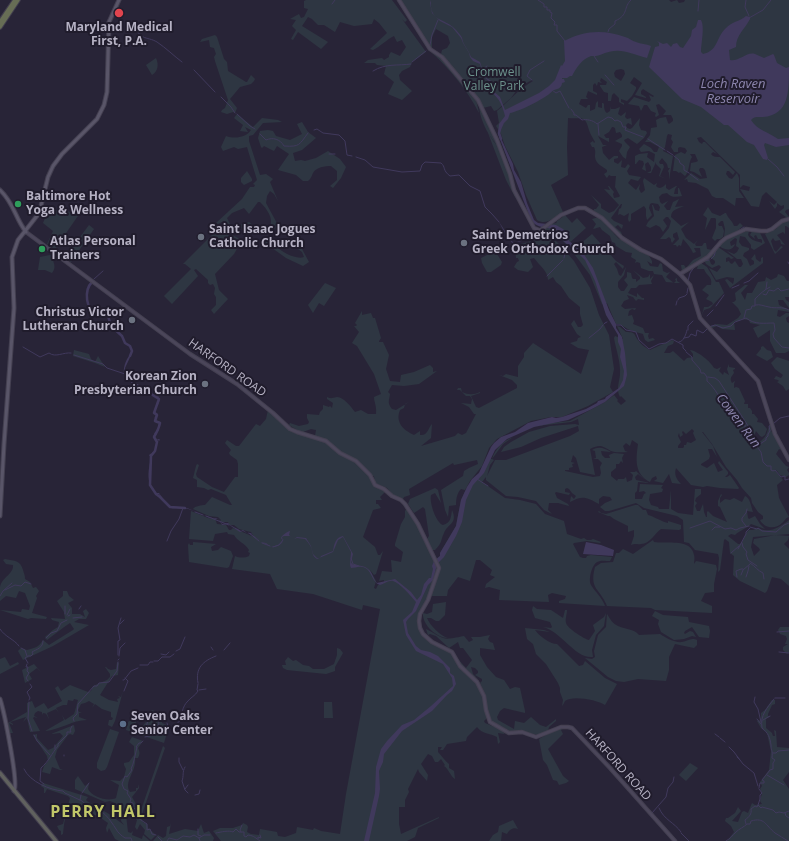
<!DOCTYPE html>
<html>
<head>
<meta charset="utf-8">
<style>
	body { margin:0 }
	canvas { display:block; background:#282437 }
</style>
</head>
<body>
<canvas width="789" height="841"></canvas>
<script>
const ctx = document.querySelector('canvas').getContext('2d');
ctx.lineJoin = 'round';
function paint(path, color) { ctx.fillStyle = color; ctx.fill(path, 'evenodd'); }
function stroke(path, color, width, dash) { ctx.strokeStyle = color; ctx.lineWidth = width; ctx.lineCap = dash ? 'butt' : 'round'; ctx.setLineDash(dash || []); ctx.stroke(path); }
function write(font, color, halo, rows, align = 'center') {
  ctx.font = font + ' "Open Sans",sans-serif'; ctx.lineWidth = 4; ctx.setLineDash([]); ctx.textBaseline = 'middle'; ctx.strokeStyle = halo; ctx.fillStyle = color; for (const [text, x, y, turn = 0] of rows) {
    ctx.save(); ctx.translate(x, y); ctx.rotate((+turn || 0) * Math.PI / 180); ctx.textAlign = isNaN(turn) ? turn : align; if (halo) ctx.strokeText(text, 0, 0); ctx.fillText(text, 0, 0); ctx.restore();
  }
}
paint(new Path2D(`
	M306 0H392L407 20 405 22 402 19 426 52 412 62 410 67 402 71 399 75 400 80 412 91 402 100 388 94 394 82 384 74 386 66 377 65 375 63H364L368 60 382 58 384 60 389 57V55L391 52 400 56 406 47 402 40 397 42 394 36C386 40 381 46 373 50L370 49 387 33 379 23 374 19 372 24 354 26 340 22 335 32 324 25H318L312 19 308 17 302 26 328 42 321 49 298 32 293 40 291 39 296 30 292 26 296 20 290 19 299 14 301 18 304 17 308 9 304 8V1Z
	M397 0H669L671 2 677 0 679 3 684 2 685 0H789V209L786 210 785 212 789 217H786L779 212 784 208V205L781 206 777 203V206L775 209 769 201 774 205 777 202 766 192 762 196 759 207 751 206 740 189 749 191 750 187 743 185 740 188V175L701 137 697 138 699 142 702 144 703 142H705L717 154 713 152 711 154C713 157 716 157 720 157L735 172 733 175 729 171H727L726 174 729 178 732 179 737 173 739 178V191L744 198H736L735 206 723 198H716L712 196 708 189 696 183 688 182 687 179 684 180 691 173 700 179 707 178 705 170 703 168H700L699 170 702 177 694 172 690 171 691 163 696 162 698 161 695 154H690L692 157C688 163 690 171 685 176L680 172 679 173 676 171H673L675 155 681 152 685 154 687 151 685 148 680 147 678 148V152H674L671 147 673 142 671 139 672 135 668 134 667 136 665 147 663 151 673 156 669 180V173L668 171 670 168H668L667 164 662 158 659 162 660 164H663L664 167 660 176 666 179 659 176 661 169 656 164V162L651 173H647L651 171V167L648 162 645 164 646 171 642 169 644 164 643 161 639 160 636 164H635V156L639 154 648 153 647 157 654 162 655 154 649 151 641 152 639 149 644 144 651 148 654 152H657L659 147 650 142H645L650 135 651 128 657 127 656 120 660 118 666 117 668 123 669 124 673 121V119L671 115H663L666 111 659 104 656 105 659 115 656 117 655 116 656 113 651 111 647 105H644L641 111 639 106 628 104 634 97 649 102 651 100 649 95 653 97 654 96 643 89 641 91V94L646 97V98L635 95 642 83 634 77 630 83 636 87V89L632 96 627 101 621 99V102L624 103V105L619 102V98L614 93 612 95 611 101H608V93L604 92 600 86V85H606L607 82 601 78 600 81 602 83 598 82 597 86 595 83 593 85V91L597 93V95L588 91 586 97 588 99H581L579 104 586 108 588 105H590V111L595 109 596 103 598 101V107L602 108V103H603L604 104C604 107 604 111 607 113L610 111 611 106V109H615L620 107 618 114 621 116 626 112 625 117 627 119 631 118 632 125 628 123 626 125 627 128 630 129 632 128 640 118 639 125 641 130 646 131 647 133 644 138 637 144 628 138 624 140 625 142 630 147 627 152 626 159 623 157 619 151 622 146V144L615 141 622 137V135L620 132 616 133 615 128 613 127H612L609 132 604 135 606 138H609V142L598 136 603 145H607L602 147 603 153 609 160 614 156H618V158L614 159V162L618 164 622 160 621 167 625 168 628 164 630 166 627 171 629 175 641 177 638 181 631 179 628 183 636 190 640 184 639 189 641 193 643 192 645 190 643 181 644 178 654 185 657 183 656 186C660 190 663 187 666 184V188L669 190 676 186H677L675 189 674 194H678V188H679L682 196C677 197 671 198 667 193L662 194 659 197 660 202 662 204 668 201 664 206 667 210H670L673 202 679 199 675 207 684 206C678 209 671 209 671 217L681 226 689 222 681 229 686 238 694 244 698 240 695 244 696 246H702L704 243H706L707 249 712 250 708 255 682 271 681 265H684L686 268 693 260 701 256 700 248H694L696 252 693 253C691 248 687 243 683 239L681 246 679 245 677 247 676 245H673L679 239 677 232 673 234V237L675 239 672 243 671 241V239L669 237 666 239H660L669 228 671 221 668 217H666L663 220 667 226 663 232 660 227 656 225 650 228 646 226 648 222 654 216 652 205H653L655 210 659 211 660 207 658 204 652 203 650 204 649 208 652 215 647 220 646 216V209L644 206 631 214V220L629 222 628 219 629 213 624 216 620 214 618 215 619 209 621 208 622 204H621L611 218 614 221 623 225 622 229 618 225 615 227 621 232 623 238 603 217 594 211V209H596L599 205 591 195 601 204V208L609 213 614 211 619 205 604 189 610 190 608 186H609L614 192 613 194 614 198 619 197 620 196 615 187 616 176H611L609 175 607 178 606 177 604 174 607 172V170C602 166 596 164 595 157 595 153 596 151 594 147H592L590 143 593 141 594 143 595 142C593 138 590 134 589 130 585 115 583 119 568 118L567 147 568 175 551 185 563 212C554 217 547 226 537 220L526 195 518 172 505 146 501 134 496 126 499 123 497 111C509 101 519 89 533 81L532 80 519 87 511 98 497 110 494 111 491 106 483 108 476 97 441 54 442 50 447 48 450 43 448 36 436 29 432 37V48L426 46 403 10ZM621 69 624 70 625 74 621 81 615 77 614 73 616 70Z
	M215 35 217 37 224 59 227 62 228 71 246 82H247L251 75 255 79 254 81 251 84 240 87 230 99 237 108 235 113 233 112 227 114 221 112 222 110 225 108 228 100 215 61 214 57 216 54 214 48 210 47 209 40 200 42 202 39Z
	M431 52 441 57 476 99 479 113C467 90 451 70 431 52Z
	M156 58C159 65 158 71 152 75L146 65Z
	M479 104 499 148C489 137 479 119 479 104Z
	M237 114 253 127 262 118 278 120 282 122 263 123 253 135 249 136V141L260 175 266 174 273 179 270 182 278 201 274 194 270 191 267 196 266 203 279 227 272 230 270 228C274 218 267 209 260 202H258L249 214 244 208 232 213 227 218 231 226 224 221 218 224 216 223 242 199 250 187H254L255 185 253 184 257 180 247 147 238 149 234 147 223 151 221 147 226 136C234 139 246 138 251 130L245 127 248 132 240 131 243 125 234 118Z
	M302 122 308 132 316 138 302 150 293 153 295 161 301 160 305 161 316 158 328 151 340 159 346 167 341 178 333 188 330 186 337 180V171L331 166C325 166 316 167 313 173 311 177 312 177 308 181H303L296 175 278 170 289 154 277 146 274 151 264 146 262 148 261 147 258 138 260 131 268 130 273 131 276 136 290 140 302 134 297 124Z
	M488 133 500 150 507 168 516 199 506 180Z
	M247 171 252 179V181L244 185 241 182V178Z
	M708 207 712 213 720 216 725 213H726C729 220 732 220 734 226H737L740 223 743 226 736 232 724 237 725 229 723 221H721L718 224 719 226H722L724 231 723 237 720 239H717L715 241 712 238 716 228V219L715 218H711L705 230 707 218 703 215Z
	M49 209 80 213 55 249 47 244 53 231 43 223Z
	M565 215 572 223 577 218 586 228 567 245 553 232H547L543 230 550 224 557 223 556 222Z
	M599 217 618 238 649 256 652 261V264L647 261 650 266 658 267 660 263 662 264 663 271 667 273 670 272 666 277 674 283 676 281 675 279 677 278V281L680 283 666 282 662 275 654 274 653 271H649L641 268 640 263 637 262 635 263 636 260 631 257 632 253 626 252 616 246 615 243 612 242 610 236 602 230 600 227 593 229 596 224 592 219Z
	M784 221H789V228L786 226H785V234L783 232 777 235 785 245 781 244 780 240 775 241 773 238 771 241 774 250 776 252 781 246 783 247 775 254 765 234 776 229Z
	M249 222 259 230 262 229 265 231 262 233H258L251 229 239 228V225Z
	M89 225 94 229 71 262 68 260 71 255 68 253Z
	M222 230 242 240 234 254 215 274 219 290 228 299 214 314 211 310 216 305V297L214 294 215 288 213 284 210 285 208 283V280L196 269 194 270 198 276 172 304 164 296 191 269 185 264H183L216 231 221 232Z
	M541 231 557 242 574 261 590 288 599 315 609 335 614 369 610 387 613 392 588 406 562 417H551L531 421 497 439 489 448 482 466 470 481 465 490 461 489C457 493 456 499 456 505L449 506 448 517 445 510 441 490 463 476 464 471 469 468 478 464 477 460 454 465 453 463 409 489 410 495 404 497 403 499 394 496 387 488 375 483 374 476H372L360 463 342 453 327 440 315 436 316 430 311 429 303 432 297 430 289 425 290 423 299 426 308 424 309 422 307 418V414L319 415 320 412 323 409V405L329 407 330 406 332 408 333 403 327 399V397C331 399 332 398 337 397 344 397 351 407 355 412L361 410 368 414H376C377 406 374 402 374 397L381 394 374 374 357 346 352 343 359 332 354 326H356L357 325 355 323 362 311V315L371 313 373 318H375L381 338 379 341V342H383L389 355 386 369 390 381 400 382 401 375 414 372 430 365 433 368V372L437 371 419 384 404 386 392 385 388 392 390 394C389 401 387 403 392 409L396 410 409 402 405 404 404 408 400 410C395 422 403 430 414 435L420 431V435C428 436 428 428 432 424L431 438 421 446 455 436 458 433 462 435 466 433 476 414H474L469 407 461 403 471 404 472 399 470 396H466L460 390H457L458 388H461L462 392C468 395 474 395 480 392V393L471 396 476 407 479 408 517 388V385L512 380 499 375 503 376 506 374 518 377V366L524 357V353L533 343 581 374 589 350 578 348 570 343 577 341 578 338 581 337 577 334 571 324 574 320 578 327H581L583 325 580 314V307L569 298 561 286 556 282 553 277 548 280C548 271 539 265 534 258L530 259 533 267 528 272 518 270 514 267 517 262 519 261 518 258H516L515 246 531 241 539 236H543L539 233Z
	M749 231 748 235C751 241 757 241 762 243V240L761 239H758L756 235 754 236 755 239 750 235 752 231 760 233 765 243 754 250 751 248V245L745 237 740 236 739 242 742 246 749 248V250L744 253 743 256 747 259 750 266 754 264V261L751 259 755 254 756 259 760 262 761 261V258L763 257V263L730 288 725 280 727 279 733 284 734 280V278L727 277 716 280 709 268 717 272 721 267 719 265 712 268 706 264 704 260 709 258 711 264 713 265 715 263V261L710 257 718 247 734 258 731 259 729 257 726 258V262L729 261 730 263 732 264 735 261 739 267H741L743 264 741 259H737L727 251 734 254 737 252 739 248 736 246 737 239 735 238 730 242 731 246 735 244C732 252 725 250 719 246 726 237 739 233 749 231Z
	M592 234 616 261 624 266 623 269 616 262 614 264 617 269 619 275 621 276 626 267 624 275 618 282V287L621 291H624L628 285 624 280 627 277V272L631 273 632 278 633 279H636V282L640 279V277L633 270 643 278 648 277 650 274V279L654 275 651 281 652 284 639 285 636 288H631L628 293 637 297V293L642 298H644V300L638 299 636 301 633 297 627 295 629 299 624 301 621 306 625 309 636 308 635 310 632 309 629 311 628 316 632 315 634 321 633 324 643 328 645 333H649L648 336 649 339 653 338 655 340 648 342 645 340 643 334C640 333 628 330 626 328 622 326 621 324 616 324L607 303 602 304 590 275 572 251Z
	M271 235C272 239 274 244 277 247 282 252 296 260 304 257L302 252 298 249H302L309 262 303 266 286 258 261 240Z
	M495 251 502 262 501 265 491 272H487L482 263 481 258Z
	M50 255H52C53 263 57 267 52 273L45 270H38L40 257Z
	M701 263 707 267 716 282H719L724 293 710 308 704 310 702 315 704 307H708L713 304 712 302 706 299 709 295 702 290 707 285H711C713 276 706 276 704 269H697L698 265Z
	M778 274 784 276 787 281H789V297H785L786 300 789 302V308L783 300H778L779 305 789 310V312L778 310 777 316 780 317 786 313H789V316L786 318 787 322 789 323V351L785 353H776L770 341V330L758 338 753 328 760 325 750 323 749 320 741 319 740 321H736L734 322 735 330 722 329 717 326 712 328 710 326 717 324 727 325 738 318 741 314 738 308 732 302H734L736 300 735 293 745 285H748L741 293 745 300 747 293H752L758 282 765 281 766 277 771 280 777 277Z
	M325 283 336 288 324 306 319 303 313 313 308 305Z
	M617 326 620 327 626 332C637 332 633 335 639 341 641 345 646 348 650 350L672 340 674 341 673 344 668 346 664 353H670L673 351 684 361 687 358 693 357V354L690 350C698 351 711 362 714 368L717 369 721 367 719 371 723 375 724 372 729 375 727 369 729 364V367L735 368V369L733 370 734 373C732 376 729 378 732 383L735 381 734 384V388L736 387 739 388 745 401 744 404H748V408H750L752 411V414H754L758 419 757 422 762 423 767 429 765 435 762 437 760 436 756 431 754 436 756 440 761 441C770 433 766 429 771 424V431L774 434 781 450 779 449 776 454 786 466 789 467 787 470 789 473V475L786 477 780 475 777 471 774 469 783 480 777 485 779 498 789 517C785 518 785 521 782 523 775 530 764 528 760 520L763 519V516L758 512 752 503 751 498 742 488 737 480 726 467 712 444 703 432H702L713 446 717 457 712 449H708L710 456 709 459 701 464V465L707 468 714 463 718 472 723 470 718 463 719 461 728 472V474L725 477H727L730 475 739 488 738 489 720 488 707 486 703 487 691 485 676 468C674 474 676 479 681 484L672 483 669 474 663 483 654 481 657 479 656 476 652 478 650 482C634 474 636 459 638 444L632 440 630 446 626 443 623 446 625 451 628 452C623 452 616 453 611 451 601 446 601 444 590 449L595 475 580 472 576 458 573 455 571 462 575 463 572 464 573 467 569 468V470H565V471L593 477 600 476 601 473 600 467 602 463 598 459H593L596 458 595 451 592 450C599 446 604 448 611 452L601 451 602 455 605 458H610L609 455 614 453 624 454 622 458 623 463 621 461 619 464H616V468L611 472V476L617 481 618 479H624L626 477 627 482 632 480 633 475 630 472H635L636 471 645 480 638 474 635 477 636 480 650 483 638 482 637 491 635 493V499H642L644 494 646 493 644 491 639 492 640 484 663 485 661 488 663 489 662 492 650 494 649 500 651 505 658 507 659 509H669L671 490V509L678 513 693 515 695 489H701V494L696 498 695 501 697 503 695 506 697 511H700L703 504 704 512 706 517H707V512L708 511 713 516 727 522 720 507 718 506V501L721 494 722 495 720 498V503L725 499 730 500 734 498 742 502 745 496C750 498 751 506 753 512L747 511 748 518 749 519 755 516 760 524 765 529 751 524C746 529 740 530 735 535L731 534 728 536 738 544H740C745 540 744 534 749 530H753L758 528C770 534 780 527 789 520V534L753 537 751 547 754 556 760 550 759 548 753 543 754 539 776 535 789 536 788 540 784 544 789 549V586L781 579 772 577 767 591 765 593 740 581 733 575 734 556 730 553 729 542 725 539 724 540 720 570 718 572 719 558 718 554 695 550 689 543 684 542 683 520 677 516 644 508 636 503 609 511H605L600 507 605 503 612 500 610 497 603 496 599 499V504C587 497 582 495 570 502L571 496 574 499 576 496 572 493 569 489 567 488 565 489V492L570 493 569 495 556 492 555 493 557 498 568 504 569 506 558 503H549L548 510 552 514 544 510 536 501 518 497 506 496 486 480V477L482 482 505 498 520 500 536 504 545 514 564 521 567 534 581 539 584 538 587 540H591L593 539 601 542 600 543 587 541 574 543 573 544 580 557 583 558H586L587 556 591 555 612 557 610 561C606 561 601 560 597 562 592 565 588 579 591 585 595 592 602 597 605 606L559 603V601L565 599 566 596 552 593 548 595 549 602 499 600 500 590 489 587 485 588 486 584 495 577 490 575 492 570 480 560H476L470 581 458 577 448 590 447 596H429L418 621 419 628 428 641 451 653 456 660 476 681 482 693 488 717 484 721 485 723 500 729 505 734 498 733 500 742 498 744 497 737C490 733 482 734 477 727L467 737 466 741 447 744 443 750H440L442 747H438V752C442 756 445 761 449 764V768L454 771 455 779C450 776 449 769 444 766L445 765 441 759 438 762H435L432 756 428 754 421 764 428 775 427 781 419 772 418 769 408 789 409 792 405 800V807H399V824L401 834 439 817V818L418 828 415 837 407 841H221L213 831 220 828H233L242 825 243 823 247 825 248 827 247 832 251 834 259 835 260 829 277 832 278 836 285 837 296 833 297 827 313 830 314 828 321 831 340 834 346 794 380 609 363 605 362 610 313 594 277 589 270 574 232 569 235 556C239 558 245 558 249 556L250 553 248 552 249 550C245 543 237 541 234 535L228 534 227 532 215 534 213 541 189 539 191 511 208 518 215 519 217 524 226 525 229 530H231L233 528C240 531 247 534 254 537L251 532 239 529 234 525H229L228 522H219L221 520 218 517 209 516 193 509C195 506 202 505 205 505L212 497 230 505H232L226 495 211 489 208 490 204 488 197 487V480L193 478 196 466 197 464 199 465 196 474 197 477 212 487 224 492 235 477H238V464L237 460 230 455 229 453 231 450 225 443 227 440 236 446H239L256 424 260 426 266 419 268 410 288 428 326 442 338 452 356 462 369 475 375 486 386 491 389 496 385 492 380 497 382 500H376V504H378L381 508 373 510 363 537 375 547 378 555H380L383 551 376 574 374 575 370 570 376 581 374 588 376 589 378 585 384 583V580L379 581 382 571 392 572 391 560 401 562 403 552 395 546V544L401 524 405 517V511L407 508 418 523 435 560 440 556V553L456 526 461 500 467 487 473 479 479 473 487 458 492 459C495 449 503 441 513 437L503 444 492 459 494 460 490 465 487 476 495 460H506L570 436 579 431 578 426 541 438 521 447 501 452 504 447 511 442 529 432 550 426 575 424 579 425 578 419 571 422 537 426 550 423 570 421 605 402 614 395 618 400 617 401 621 405 626 401 621 396 620 397C616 389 619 384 620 375 621 362 616 350 614 338L615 336 623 339ZM692 429 694 431 693 433 696 440 691 443 687 442 686 445H684V447L683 448H678V446L681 442 678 436 679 433 680 437 683 435 682 432 683 431 686 434Z
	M763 346 767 350 771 351 773 357 767 361 756 355 761 349V347Z
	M74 350 89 354 91 359 95 362 98 356 105 367 95 363 73 356Z
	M777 357 789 361V389L786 391 783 386 777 382 779 381 778 380 774 379 776 376 781 378 783 375 775 369 771 363Z
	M435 488 438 490 441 503 435 493 431 495C429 502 436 523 443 525 451 523 451 517 452 510 458 524 448 523 444 533 440 541 443 542 435 550H432L427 539 429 536 425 509 423 507 414 513 408 504 410 499Z
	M635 505H638L643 510H646L648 515C655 517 660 521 668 523V521L681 525V529L679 530 661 529C655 533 650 544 641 544 637 545 636 543 631 545L634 536V530L628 532V526L614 519 610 516H608L598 512 599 511 601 513 606 514Z
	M653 540 654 542C666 544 691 538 694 555 695 558 694 561 694 564L696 561 716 565 717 569 714 584V592L705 593 701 601 712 606V613L655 610 651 608 607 606C600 588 589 590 595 567L601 563 613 562 616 553H619L623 549 633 554Z
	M193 542 216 544 211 547 212 551 218 550 221 547 231 551 233 556 229 567 227 568 189 562 188 545 189 543 190 545H193Z
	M5 559C15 561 20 560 23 570 24 574 25 575 25 579L30 582 33 588 36 587 39 591 36 596 37 598 32 613 47 617 46 619 31 618 28 619 0 610 21 612 22 609 29 610 30 606 25 593 19 591 16 598 6 596 0 601C0 596 0 591 0 587 2 577 14 574 13 565L6 564 3 560Z
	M63 591H67L69 596 74 600 68 603 72 608V614H80L85 617 83 611 86 609 89 613 86 619H79L74 622 89 625 53 646 23 660 18 651 21 648 27 650C35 648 39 647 43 640L49 645 73 630 74 629 70 623C62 628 55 634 47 640L45 637 53 630 58 627 59 622 52 620 51 618 65 619 64 612 57 601 63 596Z
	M446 602 445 615 439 621H436L431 618H427C430 626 441 636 448 638 437 638 422 625 423 613L427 614 432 612 433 604Z
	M533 606 537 609 551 610 563 618 565 610H567C567 614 565 619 566 623 567 628 584 639 589 640L595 631 593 625 604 617 606 613 604 626 596 635 592 650 593 657C575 659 561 631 543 627L551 628 552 627 550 622 535 618 532 610Z
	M655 611 663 615 688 617 689 622 709 626 710 631 709 638 699 637 692 627 685 631 684 633 685 634 690 631 693 632 696 637 692 636 684 639 674 640 661 632 658 624 659 620 652 616Z
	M607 614C610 619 613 624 618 626 626 630 633 628 639 635L660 634C666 638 675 643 682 642 688 641 691 637 697 640V645L694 648 675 644 669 657V670L666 681 638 679 624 682 616 681 608 677 585 658 592 659 595 657 594 651 598 635 606 627Z
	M780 627H789V652L787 654 783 650V647L788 644H785L787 639 786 636 780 634 778 630Z
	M525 628 544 630 550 632 535 630C539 636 550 644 557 644L579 666 583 665 585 661 605 678 617 684 605 705C598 700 572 695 565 701 564 703 563 705 562 706L563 700 560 692V688L558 683 546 664 536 654 533 644 527 639Z
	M426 629C446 639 440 641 464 636L469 642 473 640 471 637H480L490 635 488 639 490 642 493 643 495 650 480 648V655L487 667 496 677 504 680 510 689 515 687 520 688 525 711V713L504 708 500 711 497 717 498 720 514 729 515 721 524 723 531 717 540 725 546 727 556 719V721L549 727 548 731 537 735 523 731 512 732 493 722 490 718 487 710 486 696 480 683 482 681V679L475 675 478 673V671L475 668 471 667 473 674 479 680 464 669 458 660V659L466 668 472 660 463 648H460L458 642 449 648 436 636 430 634 428 635Z
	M337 648 340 649 343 653 335 667V671L326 674 287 670 283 668 282 665H286L285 661 288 657 293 661 296 660 303 665 309 666 313 669H324L334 664 337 655Z
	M5 657 10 666 18 662 19 664 0 674V659Z
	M117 662 119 663 118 675 112 676 100 695 109 700 118 702 117 699 120 698 118 696 121 697 123 691 115 721 112 727 108 725 109 720H112L113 718 111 717V712L102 709 100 713 102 709 95 704 92 708 94 704 89 701 85 703 86 706 85 703 81 704 78 710 79 712H82L79 713V717L87 720C72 720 60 730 45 731L64 720 62 715 65 720 74 714 75 711 71 709 75 711 78 700 74 699 73 701 68 700 67 705H63L56 708 59 713 56 709 47 713 49 719C47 716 47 713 43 713L42 715V712L38 711 35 713 34 716 38 718 34 717 33 718 40 731 30 732 27 718 23 722 26 717 10 722 13 724V725L9 723 13 733H9L8 723 27 712V703L32 701 35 708 44 703 48 709 62 701 55 688 58 686 61 691 70 685 88 692 91 691 93 686 107 680 110 677V674L105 667H106L108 669 111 670 116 669Z
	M34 664 41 672 37 668 29 674 32 679 25 683 22 670Z
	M772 700H775V704L772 705 768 714V716H771L766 719V728L772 733 773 736H775L774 730 776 731 777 747 789 748V772L783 780 789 789V841H727L734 832 731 826 725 821 726 818H728L735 813 738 807 741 811 732 821 738 822 742 812 744 811 748 813 752 803 755 805 762 804 760 801 762 793 760 789 762 786 760 782 769 770 771 751 767 733 761 728 757 721 759 720 761 722V713L765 710Z
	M324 702H332L333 718H324Z
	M152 710 161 714 162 723 169 726 164 743 126 730 128 722 131 720 136 721V727L141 728 146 722Z
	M74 725 75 731 73 735 70 734 68 735 57 750 55 757 60 769H63L60 770 52 767 50 774 42 772 44 766 48 761 47 756 33 735 37 734V738L48 750 53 748 63 736 60 733 51 734Z
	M562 728 563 729 561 730 563 734 548 749 563 776 569 781 566 783 559 785 557 781 553 780 547 765 543 760 539 739 551 732Z
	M110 729 119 732 107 767 105 770 101 771 97 768V763Z
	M132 737 143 741 138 748C140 752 140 754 138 758H135C137 771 123 782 130 792L136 791V788H138L139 784V788L132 797 136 804 138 803 137 806 140 810V813L163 746 165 748 141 817 143 822 147 824 148 828 156 835 151 840 144 834 145 830 140 824 137 830 135 827 137 820 136 819 135 813 131 804 127 805 126 815 128 832 131 833 133 831 132 835 142 839 143 835 150 841H119L115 839 109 828 107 833 106 828 108 823 98 816 80 810V808L70 806C65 814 64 824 63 834L61 835V831L59 830 57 826 63 824 70 798 68 796 47 789 45 793H44V788L41 786 43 783 88 797 86 800 87 801 109 814 124 825 121 821 123 806 110 801 105 802 75 789V780L78 776 85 786 89 783 88 789C92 797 108 802 116 798L119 785 110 780 120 781 124 777 126 769 124 765V763L129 762 134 755V746L129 742Z
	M690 763 698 768 686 781 679 775Z
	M513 820 518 829C513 827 509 830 507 834L502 832 501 841H489L493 835 498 832 499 826Z
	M171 823 169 834 185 829 198 831 201 824 204 833 209 831 214 838 213 841H153L158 835 163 838 166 836 167 827 170 826Z`), '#2e3642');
paint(new Path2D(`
	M431 0C429 22 445 18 455 29 457 31 459 33 461 36 463 38 462 41 464 44 467 49 469 52 471 57L480 62 485 77 493 82 492 90 500 97 505 110 539 93 549 86 555 80 561 65 562 66 565 61 564 41C584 31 602 29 625 37 629 38 632 41 636 42 641 44 646 44 651 46L647 58C628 53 620 46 600 55 598 56 594 56 591 56 582 59 576 68 572 76H570L567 78H562V79H564L565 82 562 83C562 88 556 90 553 90 549 97 518 112 510 113L508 119 504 123 499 134 513 164 514 170 521 182 527 203 534 220 538 223 556 225 563 229 566 232 569 241 581 250 593 268 609 310 616 324V328L622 337 625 353 627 375 624 386 605 402 590 410 568 420 534 427 507 439 495 450 484 473 473 485 466 500 462 522 456 536 444 557 437 564 433 580 428 585 416 611 408 619 406 622 408 633 416 646 421 650 430 652 438 656 450 668V673L454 676 456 684 452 691 447 695 432 711 402 731 384 754 383 762 379 771 380 789 379 796 369 841H364L375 793 376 767 381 749 387 741 402 725 414 720 431 706 453 686 452 678 443 664 416 651 406 635 403 620 412 612 416 602C411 596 400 583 393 581 389 580 384 584 380 585 371 582 372 568 362 567 358 566 355 568 351 568L350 565 351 552 343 537 338 540 333 552 317 559C312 556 313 553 311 547 310 545 307 541 305 539L297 538 294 539 290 536H284L282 537 283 541C281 545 276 547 271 547L266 544 260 542C259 538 253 538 251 534L247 533 243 531 240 532C236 529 231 527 229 524L222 525 218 518 216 519C205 518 196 510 184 508 180 507 175 509 171 508 166 505 162 498 159 494H156C146 484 148 471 151 458L149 455 156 450V443L159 440 156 439 153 437 155 432 158 431V425L160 423 159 421 155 422 154 419 156 415 154 410 159 402V398L156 395C148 395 126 382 124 373 123 366 127 357 132 353L125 368 126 374C131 382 146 395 156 394 163 399 158 405 154 411L158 414 154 419 156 421H159L161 423 159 425V430L155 434V439H159L160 440 156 443V451L151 454 152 459 149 483 155 493H159C162 497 165 502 169 505 174 510 180 506 187 508 195 511 211 520 218 518L222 524 228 523C232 527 237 528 241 531L243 530 247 533H251C253 537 259 538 260 542L266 543 271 547 278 545 283 541 281 538C282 535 288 531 290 531L289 535 294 539 297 537 306 538 311 546 313 554 317 558H320L321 556 333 551C334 544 336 537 343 536L353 554 351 562 352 564C357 566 364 565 368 569 373 573 373 579 377 583L395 579 411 592 417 600 421 595 424 584 429 578H431L433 569 432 566 434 561 440 556V553L456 526 461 500 467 487 472 479 479 473 491 447 494 443 501 437 515 432 528 423 552 417 556 418 562 417 586 409 597 403 598 401 605 399 606 397 619 388 623 380 624 371 620 357 621 349 618 342V335L606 315 595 281 585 260 574 249 570 247 558 236 555 234 548 236 545 233C536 234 533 243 524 240L513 244C507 237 503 230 499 222 505 230 507 237 514 243L523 240H531L544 232 549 235 555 234 563 238C559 223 540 233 531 220L498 134 499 124 505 116C502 105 500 99 491 92V83L484 77 480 64 473 61 470 57 469 53 463 43 461 38 452 27 440 21 432 13 430 3Z
	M746 16 750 17V19C745 29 736 35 736 47L729 50 730 60C739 62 747 51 755 54 758 55 761 57 764 58L773 54 774 55 777 63 786 68 789 67C789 92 789 115 763 117 758 117 754 116 751 120 758 131 769 132 778 139L789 138V145L776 147 765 143 764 145 768 158 767 160 763 159 754 145 747 142 728 125H724L701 107 682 99 649 67 655 47 659 46V43L657 41 663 44 667 43 671 47 673 44 677 43 680 47 683 48 691 36 692 30 696 27 698 20H701C705 27 701 43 701 52L703 54C718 51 716 38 725 29 732 21 739 22 746 16Z
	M586 542 601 545 614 550 613 556 583 554Z`), '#40395c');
stroke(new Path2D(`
	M538 0 544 4V7H547V10H550V12L552 13 551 18 555 22 554 25H557V31L565 41
	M746 0 745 7 749 16
	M332 4 335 0
	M698 11 699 0
	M749 18 763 10 771 0
	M136 23C137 41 147 36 157 42 166 48 174 56 182 62
	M608 32 609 29 615 24V21C629 15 623 7 631 0
	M430 45 432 35 438 20
	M594 56 598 62
	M412 62 426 51
	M483 69 487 66
	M194 70 215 92
	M373 71C386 63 398 66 411 64
	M605 75 614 85
	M532 80 527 76 530 70 544 61
	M552 90 556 93 560 91 569 108
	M221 97 231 107 235 113
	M571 109 574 113V115H576L582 120C586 119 593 120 597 124L608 117 612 118 615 121 617 120 621 122 623 127H626L625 130 643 137
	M237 114 250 126 255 129
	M598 124 599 135
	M314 130 317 129 323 133 339 135 345 141 347 155 352 156
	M260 134 266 140C273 137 280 139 284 146 300 147 299 145 308 133
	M648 139 665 150
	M667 151 673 155
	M329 154H335
	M674 156 679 160 680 163 684 166V170L689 173
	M356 157 365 160 373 167 402 172 420 171 422 165 425 162 441 163C446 167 442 170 450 176L459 175 470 186 480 191 485 207 492 214 499 222
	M768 159 777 167 784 176
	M690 174 698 180
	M738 231 744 227
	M718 243 723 238
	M564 258 565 253 570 246
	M711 259 714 256 716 250
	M704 261 709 260
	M788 262 789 264
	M547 276 563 260
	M94 279 103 271
	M688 281 690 273 695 266
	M744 283 749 281 758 273
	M732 288 739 285
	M766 289 767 282
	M687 293 688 288
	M763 294 766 295 769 290 774 291 778 288 781 291 789 289
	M678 300 679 298 685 296 687 294
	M676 305 677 301
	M755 305C761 304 763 306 769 307 776 309 782 306 789 310
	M716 306 724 295
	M707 316 713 310
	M744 318 746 310 751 309 752 306H755V299C759 295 765 289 770 287
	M605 323 607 322
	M604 324 605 323
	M615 325H621L626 330 632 331 636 332 639 340 649 349 659 344 666 343 672 339 683 345V348L686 351
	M688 330V326L693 321
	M589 338 600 329 603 325
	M684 338 689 337 691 334 696 336 697 330 703 333 709 327 715 325 723 328 731 326 735 322 746 318C755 325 764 323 774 323L775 330 773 334 774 338 782 347 789 348
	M679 342C683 342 686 335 687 330
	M23 347 40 357 49 353C56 358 63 352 71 353
	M686 352 692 357V360L700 369 701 373H704L707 377V381C711 384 720 396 720 400L725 402 741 425H745V431L754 438V443L761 452 763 462 767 466H771V470L773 471 775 470 781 477 785 476V480L789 479
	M74 355 103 364 107 368 125 374
	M708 377 715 378 719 381 752 432
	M718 396V401L726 407
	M773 424 780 418 789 416
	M757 446 766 440V438L768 436V434L770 431 769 426 771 425
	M477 479 488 486
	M195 512 203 515
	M206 516 229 525
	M746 526 742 521V518L746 513 747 509
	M750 527 757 529 758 528 762 531 776 532 784 525 789 523
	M690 528 710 521 725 529 731 528 736 530 740 528 749 526
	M712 530 715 527H720
	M249 533 259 541
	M167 541 171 531 179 519 183 508
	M262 543 270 546
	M742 543 743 547 747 552 746 554 748 560 757 566
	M273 547 279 545 283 540
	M738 549 746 534V532L750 528
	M731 553 739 546
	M351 558 353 564 359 566
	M750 563C755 566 758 571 763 573L764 579
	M741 575 743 570 750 564
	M737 577 736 571 741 569H743
	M746 577 748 571 749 566
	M5 590 15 585 21 586 25 582 31 584
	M0 596 3 591 12 583
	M79 609 81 606
	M65 614V606
	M67 615 70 609
	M68 616 70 615
	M73 618 82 617
	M120 624 124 620
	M0 629C5 637 14 639 19 646
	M777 632 789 631
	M46 638 51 633 57 631 61 623 67 620
	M211 647 213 650
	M21 648 25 650 27 656
	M224 650 230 643
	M176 651 180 649 185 637
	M779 652 789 653
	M161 654 166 655 169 652
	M118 655V641L120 640 118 628 121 618
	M119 656 120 648 125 643
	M118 660 119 659
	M154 661H158L162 657H170L174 654
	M28 663 25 658 28 656H31L33 654 32 652C37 649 43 648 43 641
	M27 664 26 667H28L27 671 29 673 26 678 28 681
	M140 665H148L150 662H153
	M123 680H124L131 671 138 668
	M198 683C195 668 203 661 216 656
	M199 690 206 689
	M124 691 128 681 125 678
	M755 697 754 702 758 709 761 722
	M775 698H785
	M29 700 30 698 27 692 32 687 30 684
	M29 702 28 719 32 731
	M181 718 187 720
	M757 719 761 724
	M763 720 770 716
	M74 721 73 718 77 714 78 704 94 686H97L99 683 109 682 117 671 118 662
	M167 723 169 730
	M154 734 159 723 157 717
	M715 734 719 737
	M34 735 37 741 50 755
	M146 736 144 732 148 721V719
	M145 737C154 735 165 733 173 728 176 726 176 723 180 721 181 715 183 706 187 702 191 697 195 696 198 691L197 690 198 684
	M720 738 725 742
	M143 741 141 743H139L136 747H137C135 755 134 763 131 769L132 770 127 777 125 776 122 784 124 789 128 791 127 793 131 799 130 802 133 803V808L136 809 135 810 138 811 136 813 139 814 137 815 138 818 147 824V830L150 829 152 834 156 835
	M55 745V749
	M729 747 734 752
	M734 752 743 764 754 773 758 786
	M773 753H776L778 751 789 750
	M64 756V755
	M737 757 740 760
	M179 758V762L183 770
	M185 767C182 772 184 776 182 781L185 790 188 793
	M24 769C30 782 50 790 63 791L65 793 82 801 90 808C103 808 110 820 116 829 118 833 122 836 125 838H131L132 841
	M767 775 784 785
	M44 784 40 781 41 768C49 761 52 753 58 746V744L67 735V732H71L70 730 72 726
	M759 788 760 783H764V781L762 780 770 770 773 769V763L775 760 772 758C773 749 771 752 771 745 770 737 768 733 762 728 760 715 767 708 774 699
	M185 789 188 785
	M82 793 89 783
	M195 795 199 794 200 790
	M80 800 81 795
	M758 805 760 799V795L762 793 759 789
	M659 808C664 820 674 822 681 832
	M652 813 666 797 668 788 673 782 674 777
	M785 813 786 816 789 818
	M746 824 745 820C749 817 752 814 751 809L755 806 757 807 758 805 761 808 762 807 773 810 776 813 779 812 784 813 789 811
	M198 829V835L201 836
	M241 832 240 830 242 825
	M216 833C221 832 229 830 233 832L236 829 239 832H244V836L246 837 248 835C255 836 255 838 260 841
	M681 833 689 841
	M158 837 162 841
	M199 838 204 835H210
	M258 839V837L261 838 260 835
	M167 841 169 838 177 840 183 836 190 837 194 835 199 838 200 841
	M726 841C731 838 732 836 736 832 739 829 744 827 747 824H750L751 821C765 817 765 825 775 833 779 836 784 838 788 841`), '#40395c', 1);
stroke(new Path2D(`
	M500 129 499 133 501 139
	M92 282C84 290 85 311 98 314 101 315 105 315 108 316L111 326 122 336 125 343 130 346 132 351 130 356
	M135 384 159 399 154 413 157 415 155 421 160 423C159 428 157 432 154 437L157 442 155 451 151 456 150 485 156 494 160 497 170 507 185 508`), '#40395c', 2.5);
const secondary = new Path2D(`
	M399 0 430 49 442 57 478 100 497 140 510 174 514 190 534 228 539 230
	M26 232 190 354 237 384 273 413 290 429 297 432 326 441 340 453 356 461 370 475 375 485 384 489 392 496 401 500 405 504 418 524 439 568 428 600 420 614 419 621 420 628 423 634 432 642 452 652 460 666 477 682 484 696 486 710 490 722 509 733 522 732 536 737 561 727H568L572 728 610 768 675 841
	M534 235 561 215 578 208H585L602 218 622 238 641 250 661 259 680 274 690 285 700 318 758 381 775 434 789 460
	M680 274 708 257 721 242 726 238 746 229 761 231H767L772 229 782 221 789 219`);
const primary = new Path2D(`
	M0 190C14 203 15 218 26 232
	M39 214 48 177 53 166 62 154 97 119 104 105 107 92 109 22 119 0
	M0 516 4 444 14 308 12 257 18 240 40 212
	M0 699C4 711 19 784 14 791`);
const trunk = new Path2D(`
	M0 773 56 841`);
const motorway = new Path2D(`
	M0 22 15 0
	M0 27 18 0`);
stroke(secondary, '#444051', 4.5);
stroke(primary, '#444051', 5);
stroke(trunk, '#433f4f', 5.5);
stroke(motorway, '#433f4f', 5.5);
stroke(secondary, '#4b465a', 2.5);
stroke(primary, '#595568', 3);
stroke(trunk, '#60615e', 3.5);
stroke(motorway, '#676d55', 3.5);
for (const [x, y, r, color] of [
	[119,13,5,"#e0444e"],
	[18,204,4,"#2e9e5b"],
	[201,237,4,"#6b7280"],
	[464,243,4,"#6b7280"],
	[42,249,4,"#2e9e5b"],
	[132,320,4,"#6b7280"],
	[205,384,4,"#6b7280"],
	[123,724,4,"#5c6f8a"]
]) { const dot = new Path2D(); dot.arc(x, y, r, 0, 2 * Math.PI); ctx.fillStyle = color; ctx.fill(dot); stroke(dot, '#201c2c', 1.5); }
write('bold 12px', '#b6b2c4', '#201c2c', [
	["Maryland Medical",119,28,"center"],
	["First, P.A.",119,42,"center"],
	["Baltimore Hot",26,197],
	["Yoga & Wellness",26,211],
	["Saint Isaac Jogues",209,230],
	["Catholic Church",209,244],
	["Saint Demetrios",472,236],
	["Greek Orthodox Church",472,250],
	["Atlas Personal",50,242],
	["Trainers",50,256],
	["Christus Victor",124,313,"right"],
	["Lutheran Church",124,327,"right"],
	["Korean Zion",197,377,"right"],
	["Presbyterian Church",197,391,"right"],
	["Seven Oaks",131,717],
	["Senior Center",131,731]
], 'left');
write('12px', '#6c928c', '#201c2c', [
	["Cromwell",494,73],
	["Valley Park",494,87]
]);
write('12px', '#b6b2c4', '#201c2c', [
	["HARFORD ROAD",227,368,35],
	["HARFORD ROAD",618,765,48]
]);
write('italic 13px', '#8c85ad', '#201c2c', [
	["Loch Raven",733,84],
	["Reservoir",733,99],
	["Cowen Run",738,421,53]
]);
ctx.letterSpacing = '1px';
write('bold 16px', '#c2c769', '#201c2c', [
	["PERRY HALL",103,812]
]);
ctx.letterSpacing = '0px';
</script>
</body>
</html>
